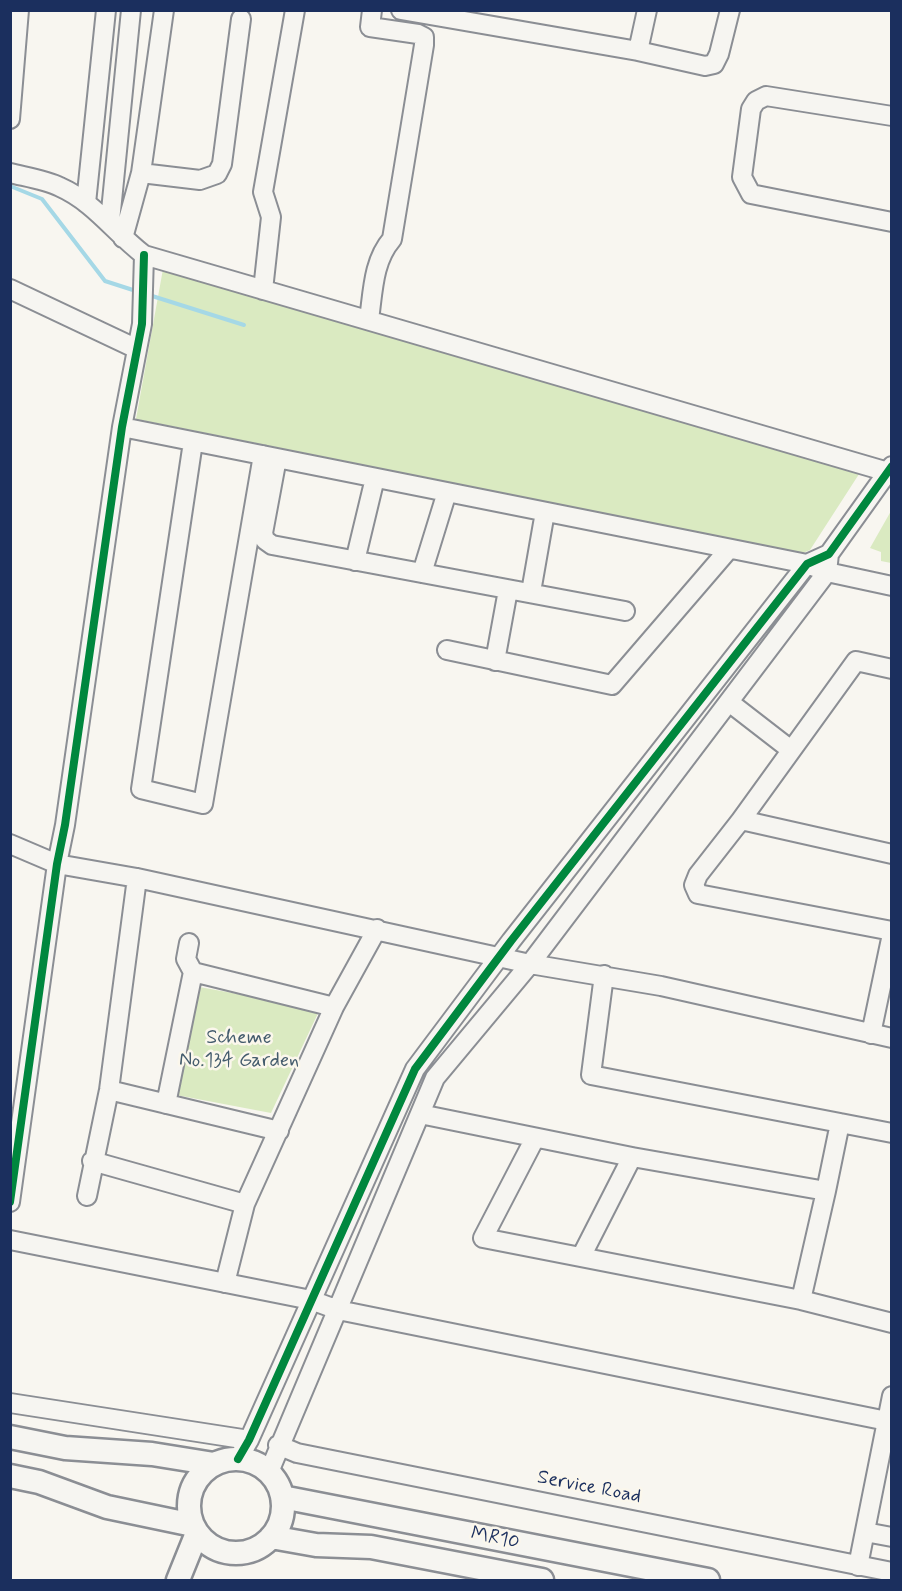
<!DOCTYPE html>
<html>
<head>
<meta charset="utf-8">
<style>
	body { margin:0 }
	#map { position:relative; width:902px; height:1591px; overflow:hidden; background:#f8f6f0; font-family:Mynerve,sans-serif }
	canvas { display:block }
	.frame { position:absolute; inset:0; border:12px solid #1b2f5e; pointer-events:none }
</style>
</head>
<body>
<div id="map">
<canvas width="902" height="1591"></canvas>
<div class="frame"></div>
</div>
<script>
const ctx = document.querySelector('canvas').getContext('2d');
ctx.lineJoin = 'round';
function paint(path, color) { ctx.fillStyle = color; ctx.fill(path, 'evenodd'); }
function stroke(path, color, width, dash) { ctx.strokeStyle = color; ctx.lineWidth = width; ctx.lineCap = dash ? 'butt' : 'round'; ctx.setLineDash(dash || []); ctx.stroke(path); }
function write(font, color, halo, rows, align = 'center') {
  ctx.font = font + ' Mynerve,sans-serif'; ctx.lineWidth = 5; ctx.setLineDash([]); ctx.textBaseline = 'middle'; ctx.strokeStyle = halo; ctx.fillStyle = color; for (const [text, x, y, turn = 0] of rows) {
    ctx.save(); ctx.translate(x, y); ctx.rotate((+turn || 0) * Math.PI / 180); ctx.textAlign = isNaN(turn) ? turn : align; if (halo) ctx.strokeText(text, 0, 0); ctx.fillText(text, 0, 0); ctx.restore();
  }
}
paint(new Path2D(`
	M163 269 208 279 391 337 861 471 810 550 803 553 136 419Z
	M891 511 892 563H891L881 561V552L870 548Z
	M194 986 320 1009 271 1113 171 1094Z`), '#daeac1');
stroke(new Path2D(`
	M10 186 42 199 105 281 136 291
	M149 295 244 325`), '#a5d8e6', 4);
const minor = new Path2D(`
	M401 10 638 51 705 66 714 64 719 54 730 10
	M638 51 647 10
	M892 116 766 96 756 101 751 109 742 177 751 194 892 222
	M10 119 19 10
	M10 173C26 177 46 180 60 187 94 202 115 233 144 255L888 472
	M141 173 200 180 217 174 222 164 241 19
	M86 203 106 10
	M110 221 131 10
	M123 238 141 173 164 10
	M10 289 137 349
	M263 290 271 217 263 192 295 10
	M369 320C373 291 373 261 392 239L424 45V37L418 34 370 27 372 10
	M122 427 807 564 827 572 892 586
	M193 442 141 789 203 804 263 455
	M277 458 263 533 265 540 272 545 625 611
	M355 561 375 478
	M422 573 447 492
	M531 592 545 512
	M447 650 612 685 729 549
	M495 661 508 590
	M892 669 856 661 741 820 892 854
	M729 702 791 750
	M741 820 698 875 694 885 698 894 892 931
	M10 844 57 864 137 878 530 964 661 986 892 1038
	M193 972 334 1007
	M604 975 591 1075 892 1133
	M871 1034 892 934
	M109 1090 279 1131
	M166 1104 193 972 186 959 189 943
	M420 1114 632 1157 826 1191 801 1300 892 1323
	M535 1138 483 1238 801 1300
	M92 1161 245 1204 225 1283
	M826 1191 840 1123
	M87 1196 109 1090 137 878
	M10 1202 57 864 65 825 122 427 142 324 144 255
	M245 1204 334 1007 377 929
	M10 1240 311 1300 338 1310 892 1422
	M581 1257 632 1157
	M10 1403 249 1440
	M278 1445 297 1453 892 1572
	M238 1459 249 1440 415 1069 511 941 807 564 829 554 892 466
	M269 1472 435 1078 530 964 827 572 829 554
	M865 1532 892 1537
	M858 1566 892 1396`);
const major = new Path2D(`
	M10 1437 65 1448 152 1454 214 1464
	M189 1506a47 47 0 1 1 94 0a47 47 0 1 1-94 0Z
	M10 1476 39 1482 107 1507 193 1525
	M282 1497 708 1580
	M271 1537 316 1545 371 1547 542 1580
	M178 1580 197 1533`);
stroke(minor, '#8b8e94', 22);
stroke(major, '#8b8e94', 27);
stroke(minor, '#f6f5f1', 18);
stroke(major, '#f6f5f1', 22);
stroke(new Path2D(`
	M10 1202 57 864 65 825 122 427 142 324 144 255
	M238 1459 249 1440 415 1069 511 941 807 564 829 554 892 466`), '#00873e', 8);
write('20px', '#445c6d', '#fbf7ec', [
	["Scheme",239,1039],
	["No.134 Garden",239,1062]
]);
write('20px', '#1b2f5e', '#fbf7ec', [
	["Service Road",589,1488,11],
	["MR10",495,1539,11]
]);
</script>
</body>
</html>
